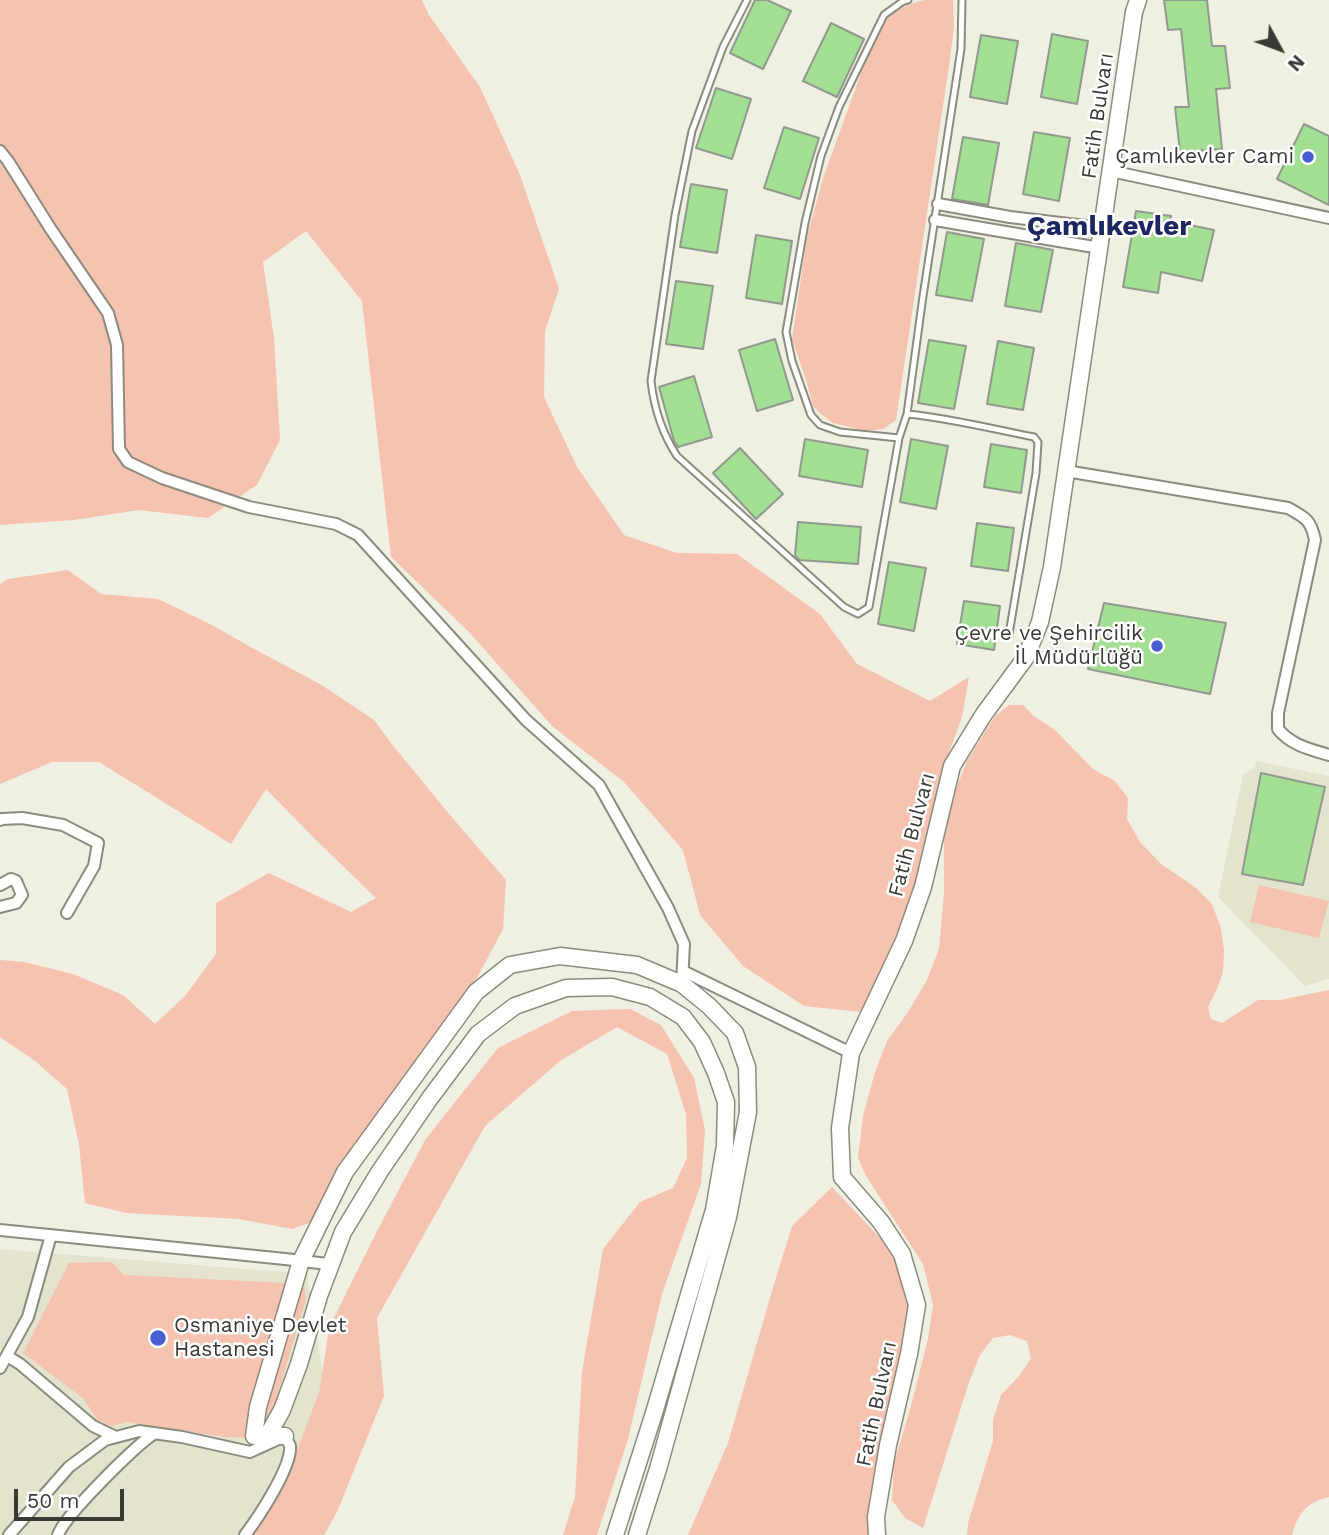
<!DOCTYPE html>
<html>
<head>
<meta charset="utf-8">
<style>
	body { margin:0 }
	#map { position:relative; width:1329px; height:1535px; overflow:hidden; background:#efefe2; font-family:"Work Sans",sans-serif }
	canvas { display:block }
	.north { position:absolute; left:1245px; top:14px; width:70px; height:70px; -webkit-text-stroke:5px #fff; paint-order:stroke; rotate:131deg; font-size:19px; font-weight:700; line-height:28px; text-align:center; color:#3a3a35 }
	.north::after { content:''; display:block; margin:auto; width:24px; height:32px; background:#3a3a35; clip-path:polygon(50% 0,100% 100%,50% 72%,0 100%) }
	.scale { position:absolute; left:14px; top:1489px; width:110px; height:32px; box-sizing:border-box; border:4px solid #3a3a35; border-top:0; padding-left:9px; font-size:21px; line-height:24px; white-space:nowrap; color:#3a3a35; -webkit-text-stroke:5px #fff; paint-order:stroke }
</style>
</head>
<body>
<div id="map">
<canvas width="1329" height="1535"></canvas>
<div class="north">N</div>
<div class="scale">50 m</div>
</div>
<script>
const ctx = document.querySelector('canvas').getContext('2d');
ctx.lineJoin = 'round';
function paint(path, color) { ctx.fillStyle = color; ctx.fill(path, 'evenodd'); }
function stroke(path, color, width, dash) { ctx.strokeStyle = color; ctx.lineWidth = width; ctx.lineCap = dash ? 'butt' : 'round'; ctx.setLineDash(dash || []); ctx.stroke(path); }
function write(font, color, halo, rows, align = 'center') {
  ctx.font = font + ' "Work Sans",sans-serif'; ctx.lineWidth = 5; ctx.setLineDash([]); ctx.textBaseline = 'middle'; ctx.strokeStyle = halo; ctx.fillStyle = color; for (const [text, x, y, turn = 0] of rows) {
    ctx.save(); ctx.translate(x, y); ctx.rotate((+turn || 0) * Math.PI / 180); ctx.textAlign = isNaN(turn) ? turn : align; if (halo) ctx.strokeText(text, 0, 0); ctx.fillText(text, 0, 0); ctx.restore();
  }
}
paint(new Path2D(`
	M1256 761 1329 776V979L1305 986 1218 897 1243 775 1255 767Z
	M0 1249 307 1274 327 1402 265 1535H0Z`), '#e3e3ce');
paint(new Path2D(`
	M0 0H422L429 15 480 87 520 175 559 289 545 331 544 397 577 467 624 535 677 553 737 554 820 614 857 664 930 701 969 677 962 717 941 774 918 871 912 941 871 1013 804 1006 743 966 700 915 683 850 624 782 552 726 469 632 391 557 362 301 306 231 263 262 274 338 280 440 257 485 208 518 139 510 74 520 0 525Z
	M924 0H953L954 27 949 66 896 420 883 429 866 431 833 423 821 414 813 406 807 383 792 339 807 237 823 178 864 65 886 19 897 11 910 4Z
	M68 570 101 594 158 599 210 624 254 649 320 684 374 720 391 743 449 814 506 880 503 929 478 976 420 1058 321 1219 292 1229 239 1219 126 1213 85 1203 79 1145 67 1089 35 1061 0 1037V960L24 962 73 974 123 995 155 1024 185 996 216 954V903L269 873 351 912 376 898 316 840 266 789 231 844 99 762H52L0 784V584L8 579Z
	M1009 705H1023L1035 717 1054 729 1093 769 1115 781 1128 798 1127 819 1140 842 1161 864 1195 887 1212 904 1221 928 1224 951 1223 971 1218 987 1208 1007 1211 1019 1222 1023 1258 1000H1280L1329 990V1497C1307 1502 1298 1513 1292 1535H967L968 1523 993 1441V1420L1001 1395 1019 1376 1031 1359 1027 1341 1010 1335 993 1338 980 1355 969 1382 923 1528 905 1518 892 1500 894 1463 911 1406 928 1339 933 1305 923 1264 866 1176 858 1158 863 1116 875 1072 887 1041 908 1012 927 980 939 949 944 892V837L952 799 967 761 995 716Z
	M1259 885 1329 901 1319 938 1250 922Z
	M630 1009 661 1025 694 1078 705 1130 701 1184 662 1294 628 1439 597 1535H563L575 1497 582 1372 603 1249 640 1202 673 1188 687 1158 686 1114 667 1054 617 1027 560 1061 485 1126 377 1318 384 1396 337 1512 324 1535H249L292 1463 319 1393 329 1328 373 1239 425 1140 498 1048 572 1011Z
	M832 1187 882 1240 912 1289 872 1535H688L728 1443 772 1291 792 1226Z
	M112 1262 124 1275 304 1284 306 1300 269 1422 259 1438 225 1437 128 1422 112 1426 97 1420 84 1399 23 1353 69 1263Z`), '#f6c3b0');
const building = new Path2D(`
	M755 0H767L791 11 763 69 730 53Z
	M1164 0H1207L1212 46H1225L1230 88 1216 89 1222 149 1180 152 1175 107H1189L1181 29 1168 30Z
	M831 23 864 39 837 97 803 81Z
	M1052 34 1088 41 1077 104 1041 97Z
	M981 35 1018 41 1007 104 970 97Z
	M716 88 751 99 732 159 696 148Z
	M1304 124 1329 136V205L1277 179Z
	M784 127 819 138 800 199 764 188Z
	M1034 132 1070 138 1059 201 1023 194Z
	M963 137 999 143 988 205 952 199Z
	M691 184 727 190 717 253 680 247Z
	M1136 211 1171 216 1170 221 1214 230 1202 281 1161 272 1158 293 1123 287Z
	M947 232 984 239 972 301 936 295Z
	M756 235 792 241 782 304 746 298Z
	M1016 243 1053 250 1041 312 1005 306Z
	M676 281 713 286 703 349 666 344Z
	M775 339 793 400 757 411 739 350Z
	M929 340 966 346 954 409 918 403Z
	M998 341 1034 348 1023 410 987 404Z
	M694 376 712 437 678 447 674 441 659 387Z
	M805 439 868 450 862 487 799 476Z
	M911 439 948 446 936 509 900 502Z
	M991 444 1027 450 1021 493 984 487Z
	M740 448 783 494 756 519 713 473Z
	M798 522 861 527 858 564 799 560 795 555Z
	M977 523 1014 528 1008 571 971 566Z
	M889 562 926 568 914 631 878 624Z
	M964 601 1000 606 994 650 957 644Z
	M1104 603 1226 623 1210 694 1088 669Z
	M1261 773 1325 787 1303 885 1242 874Z`);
paint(building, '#a2df93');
stroke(building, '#91998f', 2);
const lane = new Path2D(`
	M747 0 723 47 692 131 675 215 651 381C654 408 662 433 677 456L844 607 858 614 869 607 899 438 907 414 923 296 961 49 962 0
	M907 414C950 418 992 429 1034 437L1038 442 1036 473 1009 634
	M899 438 840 432 820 425 811 415 792 361 786 332 805 223 821 156 839 107 884 15 902 2 908 0`);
const street = new Path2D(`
	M0 151 8 161 50 228 108 313 117 345 119 449 128 462 162 478 249 507 336 524 358 535 526 720 599 785 668 908 684 944 682 984
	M1111 171 1329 218
	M938 204 1010 217 1103 228
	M935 220 1100 248
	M1066 471 1288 508C1306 518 1311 520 1315 540L1278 713V729C1291 745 1309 749 1329 755
	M0 820 2 819 22 818 63 825 98 843 94 866 67 913
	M0 885 11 879 16 881 22 895 16 903 0 907
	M683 971 851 1053
	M0 1230 285 1259 328 1264 329 1270
	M7 1356 20 1364 93 1426 116 1437
	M0 1368 28 1317 51 1235
	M9 1535 69 1467 105 1440 139 1431 182 1437 250 1452 285 1436C286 1438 289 1443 290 1446 292 1467 258 1518 245 1535
	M58 1535C65 1515 136 1445 155 1433`);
const secondary = new Path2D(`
	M279 1436 268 1435 282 1410 299 1364 319 1296 343 1232 380 1171 430 1098 478 1034 515 1006 566 988 612 987 650 997 683 1017 702 1042 716 1073 726 1102 725 1146 714 1210 654 1413 615 1535
	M285 1436H254L258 1407 301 1261 345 1172 476 992 510 965 560 956 637 965 682 984 709 1006 735 1033 747 1067 748 1112 728 1217 658 1469 637 1535
	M877 1535 876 1517 888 1445 909 1354 917 1305 902 1254 881 1222 842 1177 840 1128 851 1053 904 941 923 887 952 766 984 714 1026 657 1040 622 1052 567 1134 12 1138 0`);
stroke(lane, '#8b8b7e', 9);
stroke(street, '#8b8b7e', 14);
stroke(secondary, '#8b8b7e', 19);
stroke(lane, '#fff', 5);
stroke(street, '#fff', 10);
stroke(secondary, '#fff', 16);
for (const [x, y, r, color] of [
	[1308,157,7,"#485fd3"],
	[1157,646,7,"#485fd3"],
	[158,1338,9,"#485fd3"]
]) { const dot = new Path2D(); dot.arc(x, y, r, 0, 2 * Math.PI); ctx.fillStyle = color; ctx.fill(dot); stroke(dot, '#fff', 2.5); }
write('21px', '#3a3a35', '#fff', [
	["Fatih Bulvarı",1098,116,-82],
	["Fatih Bulvarı",912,835,-75],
	["Fatih Bulvarı",877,1404,-78]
]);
write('21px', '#3a3a35', '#fff', [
	["Çamlıkevler Cami",1294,157],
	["Çevre ve Şehircilik",1143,634],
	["İl Müdürlüğü",1143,658],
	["Osmaniye Devlet",174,1326,"left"],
	["Hastanesi",174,1350,"left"]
], 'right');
write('bold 28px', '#1c275f', '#fff', [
	["Çamlıkevler",1109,227]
]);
</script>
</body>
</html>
